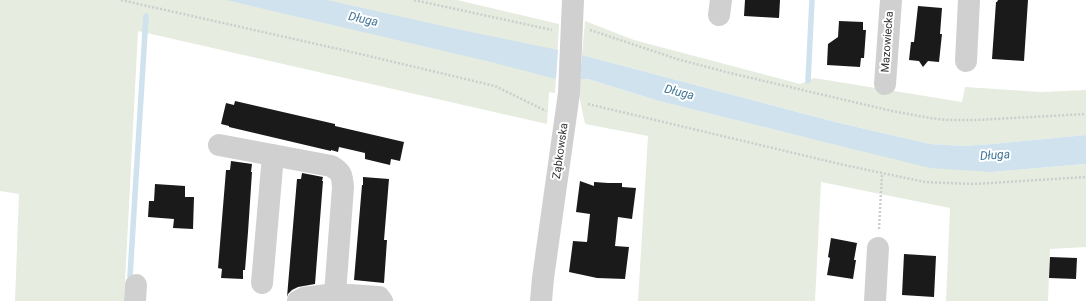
<!DOCTYPE html>
<html>
<head>
<meta charset="utf-8">
<style>
	body { margin:0 }
	canvas { display:block; background:#fff }
</style>
</head>
<body>
<canvas width="1086" height="301"></canvas>
<script>
const ctx = document.querySelector('canvas').getContext('2d');
ctx.lineJoin = 'round';
function paint(path, color) { ctx.fillStyle = color; ctx.fill(path, 'evenodd'); }
function stroke(path, color, width, dash) { ctx.strokeStyle = color; ctx.lineWidth = width; ctx.lineCap = dash ? 'butt' : 'round'; ctx.setLineDash(dash || []); ctx.stroke(path); }
function write(font, color, halo, rows, align = 'center') {
  ctx.font = font + ' Roboto,sans-serif'; ctx.lineWidth = 4; ctx.setLineDash([]); ctx.textBaseline = 'middle'; ctx.strokeStyle = halo; ctx.fillStyle = color; for (const [text, x, y, turn = 0] of rows) {
    ctx.save(); ctx.translate(x, y); ctx.rotate((+turn || 0) * Math.PI / 180); ctx.textAlign = isNaN(turn) ? turn : align; if (halo) ctx.strokeText(text, 0, 0); ctx.fillText(text, 0, 0); ctx.restore();
  }
}
paint(new Path2D(`
	M0 0H457L559 24 555 93 549 92 547 124 138 31 124 301H15L19 194 0 191Z
	M585 21 634 40 800 84 814 78 962 102 965 87 1041 92 1086 90V135L992 144 964 146 930 144 835 122 582 55Z
	M580 79H588L659 101 797 135 991 172 1086 164V247L1050 249 1048 301H946L950 208 821 182 815 301H638L648 136 585 124 579 95Z`), '#e6ecdf');
paint(new Path2D(`
	M226 0H327L447 27 558 50 556 79 491 62Z
	M582 55 835 122 930 144 964 146 992 144 1086 135V164L991 172 930 168 659 101 588 79H580Z`), '#cfe2ee');
stroke(new Path2D(`
	M808 81 812 0
	M130 276 146 16`), '#cfe2ee', 5.5);
paint(new Path2D(`
	M745 0H780L779 18 744 16Z
	M998 0H1028L1024 61 992 59 996 2H997Z
	M918 6 942 8 940 34H942L939 62 928 61 923 67 919 61 909 60 911 42H914Z
	M839 21 863 22V30H866L864 58H861L860 67 827 65 828 44 838 37Z
	M235 101 335 124V126L404 142 400 161 391 159 390 165 365 159V153L339 147 338 152 331 150V151L229 127V126L221 124 226 103 234 105Z
	M231 161 252 164 251 172H252L248 232 245 270H243V279L221 278 222 269 218 268 226 170H230Z
	M302 173 323 177 322 181H323L315 284 298 287 292 290 288 294 287 297 297 179H301Z
	M363 177 389 179 384 240H387L384 283 354 280 362 185H363Z
	M580 181 594 186V182L608 183H622V187L636 188 632 219 618 217 615 246 629 247 625 279 597 278 569 272 573 241 587 242 590 214 576 212Z
	M155 184 185 186V197H194L193 229 173 228 174 219 148 217 149 201H154Z
	M831 238 857 243 854 260H856L853 279 827 275 830 258 828 257Z
	M904 254 936 256 934 297 902 295Z
	M1050 257 1077 258 1076 279 1049 278Z`), '#1a1a1a');
stroke(new Path2D(`
	M121 0 356 53 495 86 546 111
	M414 0 552 30
	M590 30 677 59 730 73 892 111 930 118 946 120H976L1086 114
	M588 104 844 165 925 182 973 184 1086 177
	M879 229 882 173`), '#cdcdcd', 2.5, [2, 2]);
stroke(new Path2D(`
	M719 15 721 0
	M966 61 969 0
	M885 84 891 0
	M219 145 331 166C342 172 342 176 343 187L335 294
	M262 283 273 155
	M135 301 136 285
	M298 301 304 298 335 294 379 297 382 301
	M541 301 543 278 569 93 573 0
	M875 301 878 248`), '#d0d0d0', 22);
write('11px', '#333', '#fff', [
	["Mazowiecka",888,42,-86],
	["Ząbkowska",561,151,-82]
]);
write('italic 12px', '#3f7597', '#fff', [
	["Długa",363,20,12],
	["Długa",679,93,14],
	["Długa",995,156,-4]
]);
</script>
</body>
</html>
